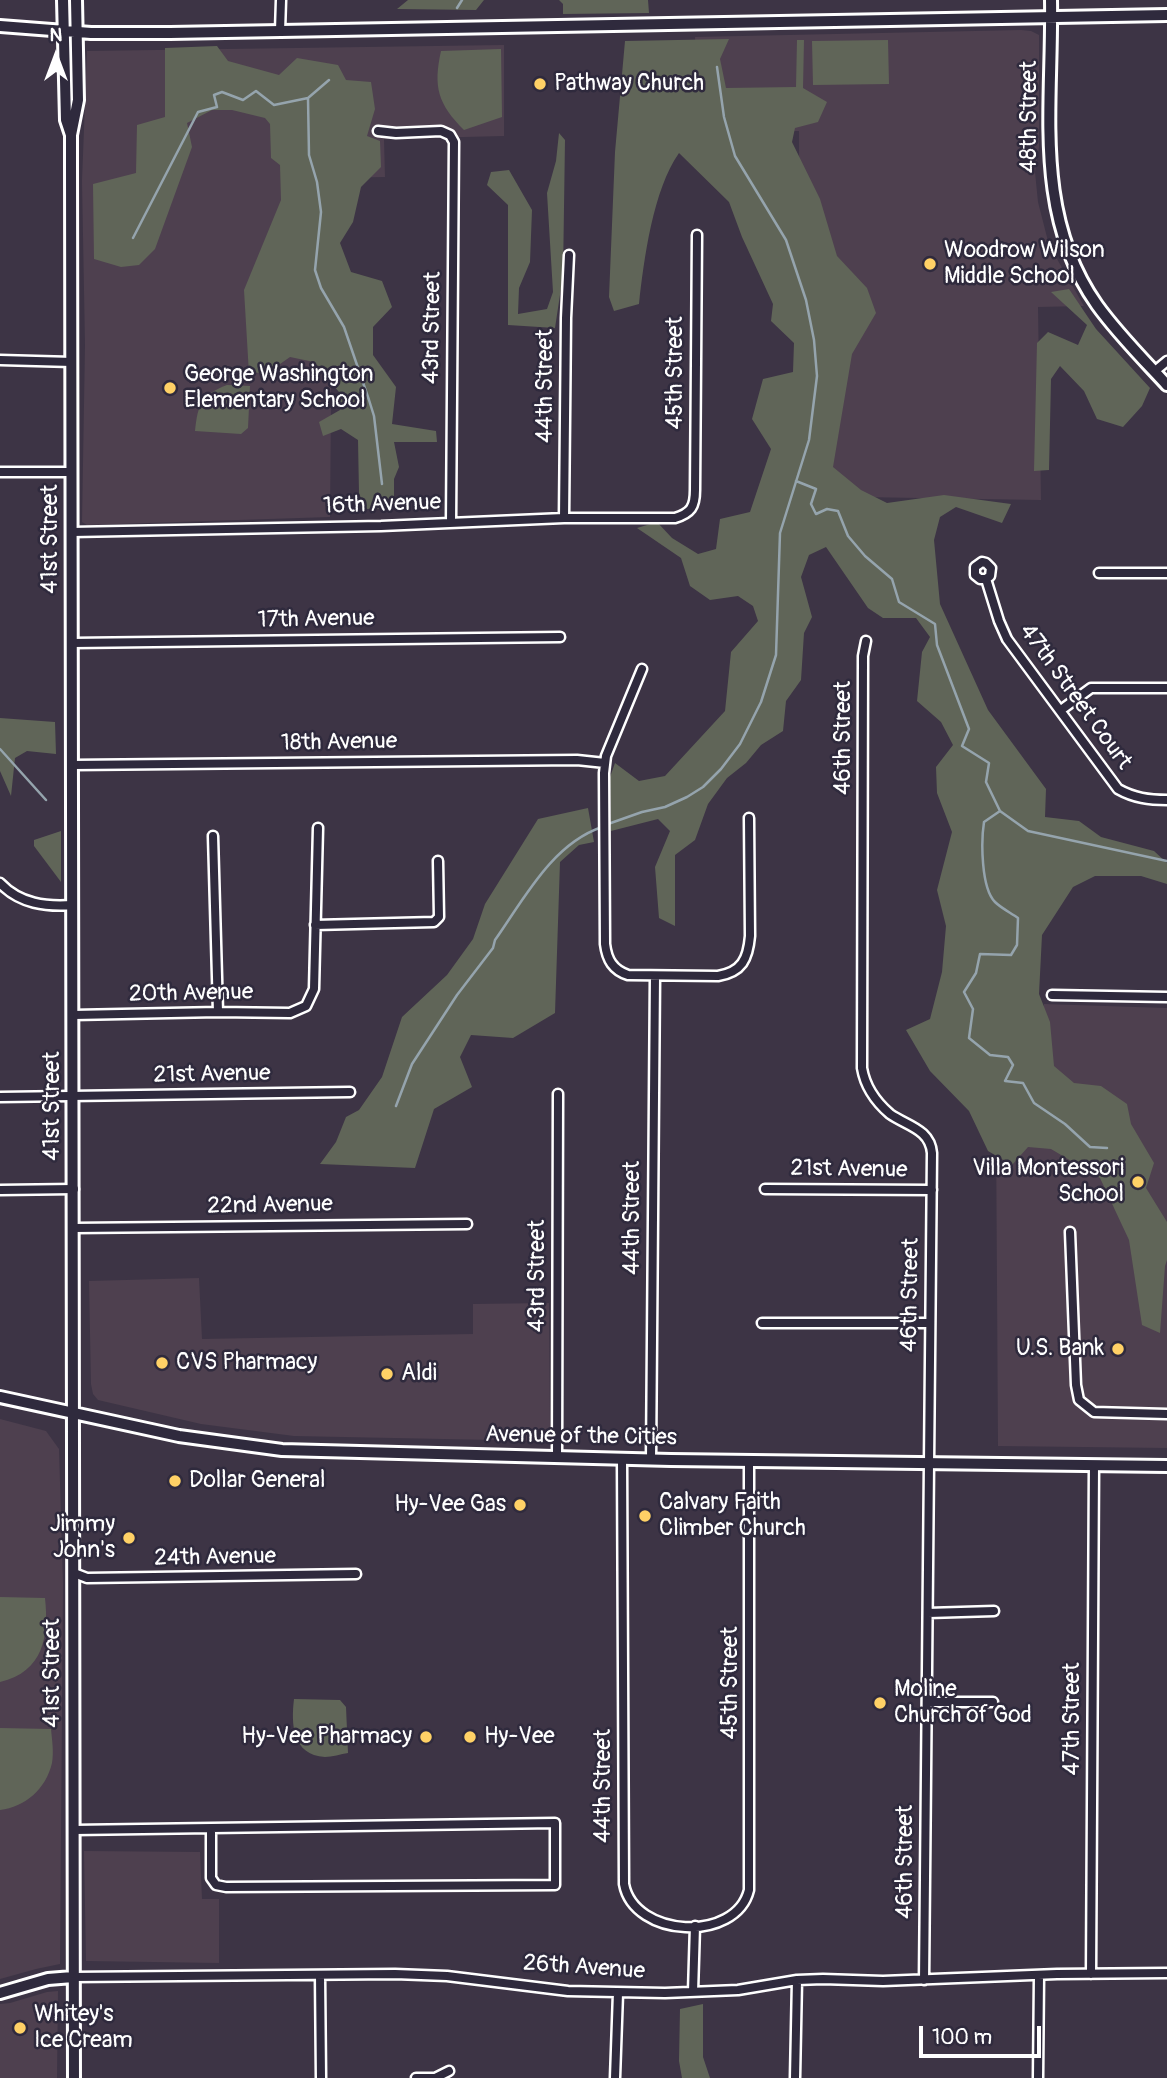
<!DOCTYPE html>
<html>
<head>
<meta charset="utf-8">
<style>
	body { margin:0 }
	#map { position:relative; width:1167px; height:2078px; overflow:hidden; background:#3d3445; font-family:Pangolin,sans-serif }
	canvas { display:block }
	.north { position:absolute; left:21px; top:21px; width:70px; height:70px; -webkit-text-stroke:5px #2f2a3d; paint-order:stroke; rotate:0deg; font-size:19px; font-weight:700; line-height:28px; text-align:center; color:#fff }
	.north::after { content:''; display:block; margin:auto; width:24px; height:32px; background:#fff; clip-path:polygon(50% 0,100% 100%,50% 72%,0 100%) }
	.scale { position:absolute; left:919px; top:2026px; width:122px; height:32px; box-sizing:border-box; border:4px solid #fff; border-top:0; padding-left:9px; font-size:21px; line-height:24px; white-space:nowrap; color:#fff; -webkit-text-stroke:5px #2f2a3d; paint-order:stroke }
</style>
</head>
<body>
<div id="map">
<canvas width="1167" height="2078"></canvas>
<div class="north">N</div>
<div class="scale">100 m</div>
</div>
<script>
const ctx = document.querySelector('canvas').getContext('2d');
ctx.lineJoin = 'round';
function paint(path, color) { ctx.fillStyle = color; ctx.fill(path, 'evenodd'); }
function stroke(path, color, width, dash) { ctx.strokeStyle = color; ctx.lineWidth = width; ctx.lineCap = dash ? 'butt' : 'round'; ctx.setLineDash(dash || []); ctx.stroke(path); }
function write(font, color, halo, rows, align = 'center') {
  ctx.font = font + ' Pangolin,sans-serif'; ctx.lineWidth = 5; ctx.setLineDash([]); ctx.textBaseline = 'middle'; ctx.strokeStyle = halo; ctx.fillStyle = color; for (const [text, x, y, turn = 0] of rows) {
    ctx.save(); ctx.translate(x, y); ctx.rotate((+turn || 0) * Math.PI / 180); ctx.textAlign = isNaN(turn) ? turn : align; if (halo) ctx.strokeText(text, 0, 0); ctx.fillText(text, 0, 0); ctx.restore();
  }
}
paint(new Path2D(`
	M1021 30 1031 31 1039 35V147L1035 172 1038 202 1049 245 1084 306 1038 307 1041 500 800 496 799 131 699 132 695 37Z
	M504 45V136L384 139 385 177 333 178 330 517 87 525 82 522 85 345 82 181 87 51Z
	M1044 1004 1167 1008V1448L998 1446 996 1125 1037 1126Z
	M199 1278 202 1339 473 1334V1304L549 1303 550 1434 543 1441 294 1436 201 1424 98 1400 93 1394 91 1384 89 1281Z
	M0 1419 46 1431 59 1449 63 1584 60 1964 36 1969 0 1979Z
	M84 1851 200 1852 202 1899H219V1963L86 1961Z
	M58 1991 57 2078H0V2004L10 2003 47 1992Z`), '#4e404f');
paint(new Path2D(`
	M408 0H484L476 10 397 9Z
	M559 0H648L649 13 563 14V4Z
	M729 39 720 59 726 88 796 87 797 40H804L803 88 827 102 818 122 795 128 792 142 820 199 837 256 867 288 876 313 852 354 833 467 861 490 887 503 944 495 1011 504 1002 523 956 507 940 517 934 540 940 604 988 710 1046 789 1045 817 1079 821 1101 837 1154 851 1167 863V884L1141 876H1095L1073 887 1042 935 1039 994 1050 1022 1054 1066 1074 1083 1101 1086 1127 1104 1131 1124 1154 1163 1146 1188 1167 1222V1260L1165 1266 1160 1333 1142 1325 1129 1240 1100 1178 1051 1149 1028 1147 1012 1165 988 1151 969 1111 930 1071 906 1030 930 1019 942 972 946 926 937 890 952 832 937 793 936 767 953 745 941 722 917 701 922 652 930 637 916 618H883L868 608 826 547 809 555 801 577 812 617 804 633 801 680 786 701 783 731 761 745 746 763 727 778 708 804 695 840 675 855V926L659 918 655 867 670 831 658 819 611 831 610 777 615 763 639 781 665 776 725 711 731 652 758 621 753 606 738 596 710 600 690 586 681 558 637 528 657 522 672 538 698 554 716 549 720 519 750 512 771 449 752 419 763 379 793 372 794 343 771 321 773 304 742 237 729 202 679 153C653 190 644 259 639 304L614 311 609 297 615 152 625 41Z
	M888 40 889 84 813 85 812 41Z
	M217 46 228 61 279 75 297 58 338 65 346 80 371 82 375 109 367 136 380 141 381 167 361 187 353 222 340 243 351 272 382 281 392 307 373 327V355L396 387 392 424 436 431 437 442H394L399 467 394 479V508L365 509 359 493 358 440 341 429 323 436 319 422 340 410 339 392 314 362 290 357 270 371 249 374 244 290 281 200 280 165 271 158 270 124 265 118 232 110H212L187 123 192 147 155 249 139 265 121 267 94 259 93 184 136 173 137 125 165 117V48Z
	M501 49 502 117 464 130C438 104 433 87 441 51Z
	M559 133 565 140 563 275 555 328 508 325V205L487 185 491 172 509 170 532 210 530 262 519 288 518 314 547 309 553 292 547 193 556 161Z
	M1069 289 1096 329 1150 388 1142 406 1123 427 1097 419 1084 391 1060 366 1051 379 1049 470 1034 471 1037 343 1048 332 1078 345 1087 325 1051 292Z
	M227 385 250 386 248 428 241 434 195 431C198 404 201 395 227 385Z
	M0 718 55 722 56 754 27 751 15 758 11 796 0 771Z
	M588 808 594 842 579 845 560 862 555 1013 513 1038 471 1035 460 1057 472 1087 434 1109 415 1168 320 1164 336 1142 346 1117 359 1110 382 1077 402 1017 447 975 473 939 485 904 538 819Z
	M61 831V882L34 846V840Z
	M0 1597 45 1598C49 1635 44 1672 0 1682Z
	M294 1699 340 1700 346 1707 348 1753C341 1754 332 1757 325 1757 292 1755 291 1724 294 1699Z
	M0 1728 51 1729C52 1740 54 1752 52 1763 46 1789 25 1807 0 1810Z
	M703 2004V2057L710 2078H682L679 2061 680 2009Z`), '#606558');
stroke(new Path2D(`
	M457 8 462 0
	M329 80 308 98 309 155 317 182 321 212 315 270 321 288 344 327 369 400 374 416 382 484
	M133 238 198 112 217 107 214 95 222 92 243 100 256 91 274 105 308 98
	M796 481 816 489 811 504 816 514 827 509 838 511 848 536 865 556 892 579 899 602 935 624 937 645 969 729 962 746 989 763 986 782 1000 811 1028 831 1167 861
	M0 749 46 800
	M1000 811 984 822C981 841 981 888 995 902 1001 908 1011 913 1018 918L1017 945 1011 955 980 954 976 973 964 992 973 1009 969 1038 990 1055 1008 1057 1013 1065 1005 1081 1023 1083 1034 1103 1065 1124 1090 1147 1107 1148
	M608 824 642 812 665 807 687 797 703 787 721 769 740 744 761 702 776 655 780 533 809 440 817 376 814 340 806 300 786 240 735 156 724 117 717 67
	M396 1106 412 1064 457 995 493 948 495 940C524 899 552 844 602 827`), '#95a4ad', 2.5);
const street = new Path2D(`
	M280 31 281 0
	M378 131 396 133 441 131 450 135 454 142 451 522
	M0 360 72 362
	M1155 371 1167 361
	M0 472H72
	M564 518 566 318 569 255
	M72 532 381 526 564 518H675C691 513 695 507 695 490L697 235
	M1099 573H1167
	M986 579H980L975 575V567L982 562 986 563 991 568 990 576 986 579 999 621 1007 639 1118 789C1134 798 1149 800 1167 800
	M866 641 863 656 862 1068C865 1086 876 1102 890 1114 907 1126 930 1129 932 1153L924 1980
	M73 643 560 637
	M642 669 606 756 604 773 605 944C607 960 613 970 628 975L718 976C742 972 748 959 750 936L749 818
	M1061 710 1091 688H1167
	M73 765 577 760 605 763
	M213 836 218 1012
	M0 883C20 904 46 907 73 905
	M315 925 434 922 439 917 438 861
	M1052 995 1167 997
	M74 1015 218 1012 290 1013 306 1006 314 989 318 828
	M0 1097 350 1092
	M765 1189 932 1190
	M0 1190 74 1189
	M74 1228 467 1224
	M1070 1232 1076 1385 1079 1400 1094 1412 1167 1414
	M762 1323H930
	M557 1457 558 1094
	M622 1458 624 1884C634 1938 736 1943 749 1890V1461
	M651 1459 655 976
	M74 1573 87 1578 356 1574
	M928 1613 994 1611
	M927 1702H993
	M74 1830 555 1823V1885L226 1887 216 1885 211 1878V1829
	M1091 1974 1094 1465
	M320 1975 321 2078
	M73 1977 395 1974 447 1976 568 1991 665 1993 738 1990 797 1980 823 1979 883 1981 1057 1974 1167 1973
	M693 1992 695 1926
	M416 2078H435L449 2071
	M615 2078 618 1993
	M795 2078 797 1980
	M1038 2078 1039 1976`);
const secondary = new Path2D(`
	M63 0 66 120 71 135V164L74 2078
	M1051 0C1053 105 1032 213 1097 305 1117 333 1143 359 1167 385
	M0 26 91 33H170L1167 15
	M71 135 78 100 76 0
	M0 1397 179 1436 282 1450 671 1460 1167 1466
	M0 1993 48 1979 73 1977`);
stroke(street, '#fff', 13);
stroke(secondary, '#fff', 16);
stroke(street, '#2f2a3d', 8);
stroke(secondary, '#2f2a3d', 10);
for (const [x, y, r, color] of [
	[540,84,7,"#ffd166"],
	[930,264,7,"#ffd166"],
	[170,388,7,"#ffd166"],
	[1138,1182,7,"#ffd166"],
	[1118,1349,7,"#ffd166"],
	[162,1363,7,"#ffd166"],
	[387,1374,7,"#ffd166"],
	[175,1481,7,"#ffd166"],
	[520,1505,7,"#ffd166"],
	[645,1516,7,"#ffd166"],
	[129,1538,7,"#ffd166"],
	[880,1703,7,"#ffd166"],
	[426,1737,7,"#ffd166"],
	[470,1737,7,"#ffd166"],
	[20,2028,7,"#ffd166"]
]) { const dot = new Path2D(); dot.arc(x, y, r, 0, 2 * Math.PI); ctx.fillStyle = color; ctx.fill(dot); stroke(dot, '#2f2a3d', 2.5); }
write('23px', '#fff', '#2f2a3d', [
	["Pathway Church",554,84],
	["Woodrow Wilson",944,251],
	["Middle School",944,277],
	["George Washington",184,375],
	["Elementary School",184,401],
	["Villa Montessori",1124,1169,"right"],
	["School",1124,1195,"right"],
	["U.S. Bank",1104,1349,"right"],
	["CVS Pharmacy",176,1363],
	["Aldi",401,1374],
	["Dollar General",189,1481],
	["Calvary Faith",659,1503],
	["Climber Church",659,1529],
	["Hy-Vee Gas",506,1505,"right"],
	["Jimmy",115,1525,"right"],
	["John's",115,1551,"right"],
	["Moline",894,1690],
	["Church of God",894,1716],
	["Hy-Vee Pharmacy",412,1737,"right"],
	["Hy-Vee",484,1737],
	["Whitey's",34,2015],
	["Ice Cream",34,2041]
], 'left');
write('23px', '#fff', '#2f2a3d', [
	["48th Street",1030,117,-90],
	["43rd Street",433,328,-89],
	["45th Street",676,373,-90],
	["44th Street",546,386,-90],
	["16th Avenue",382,505,-2],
	["41st Street",51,539,-90],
	["17th Avenue",316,620,-1],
	["47th Street Court",1075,697,54],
	["46th Street",844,738,-90],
	["18th Avenue",339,743,-1],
	["20th Avenue",191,994,-1],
	["21st Avenue",212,1075,-1],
	["41st Street",53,1106,-90],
	["21st Avenue",849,1170,1],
	["22nd Avenue",270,1206,-1],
	["44th Street",633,1218,-90],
	["43rd Street",538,1276,-90],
	["46th Street",911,1295,-89],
	["Avenue of the Cities",581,1437,1],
	["24th Avenue",215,1558,-1],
	["41st Street",53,1673,-90],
	["45th Street",731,1683,-90],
	["47th Street",1073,1719,-90],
	["44th Street",604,1786,-90],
	["46th Street",906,1862,-90],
	["26th Avenue",584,1968,4]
]);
</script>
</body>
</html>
